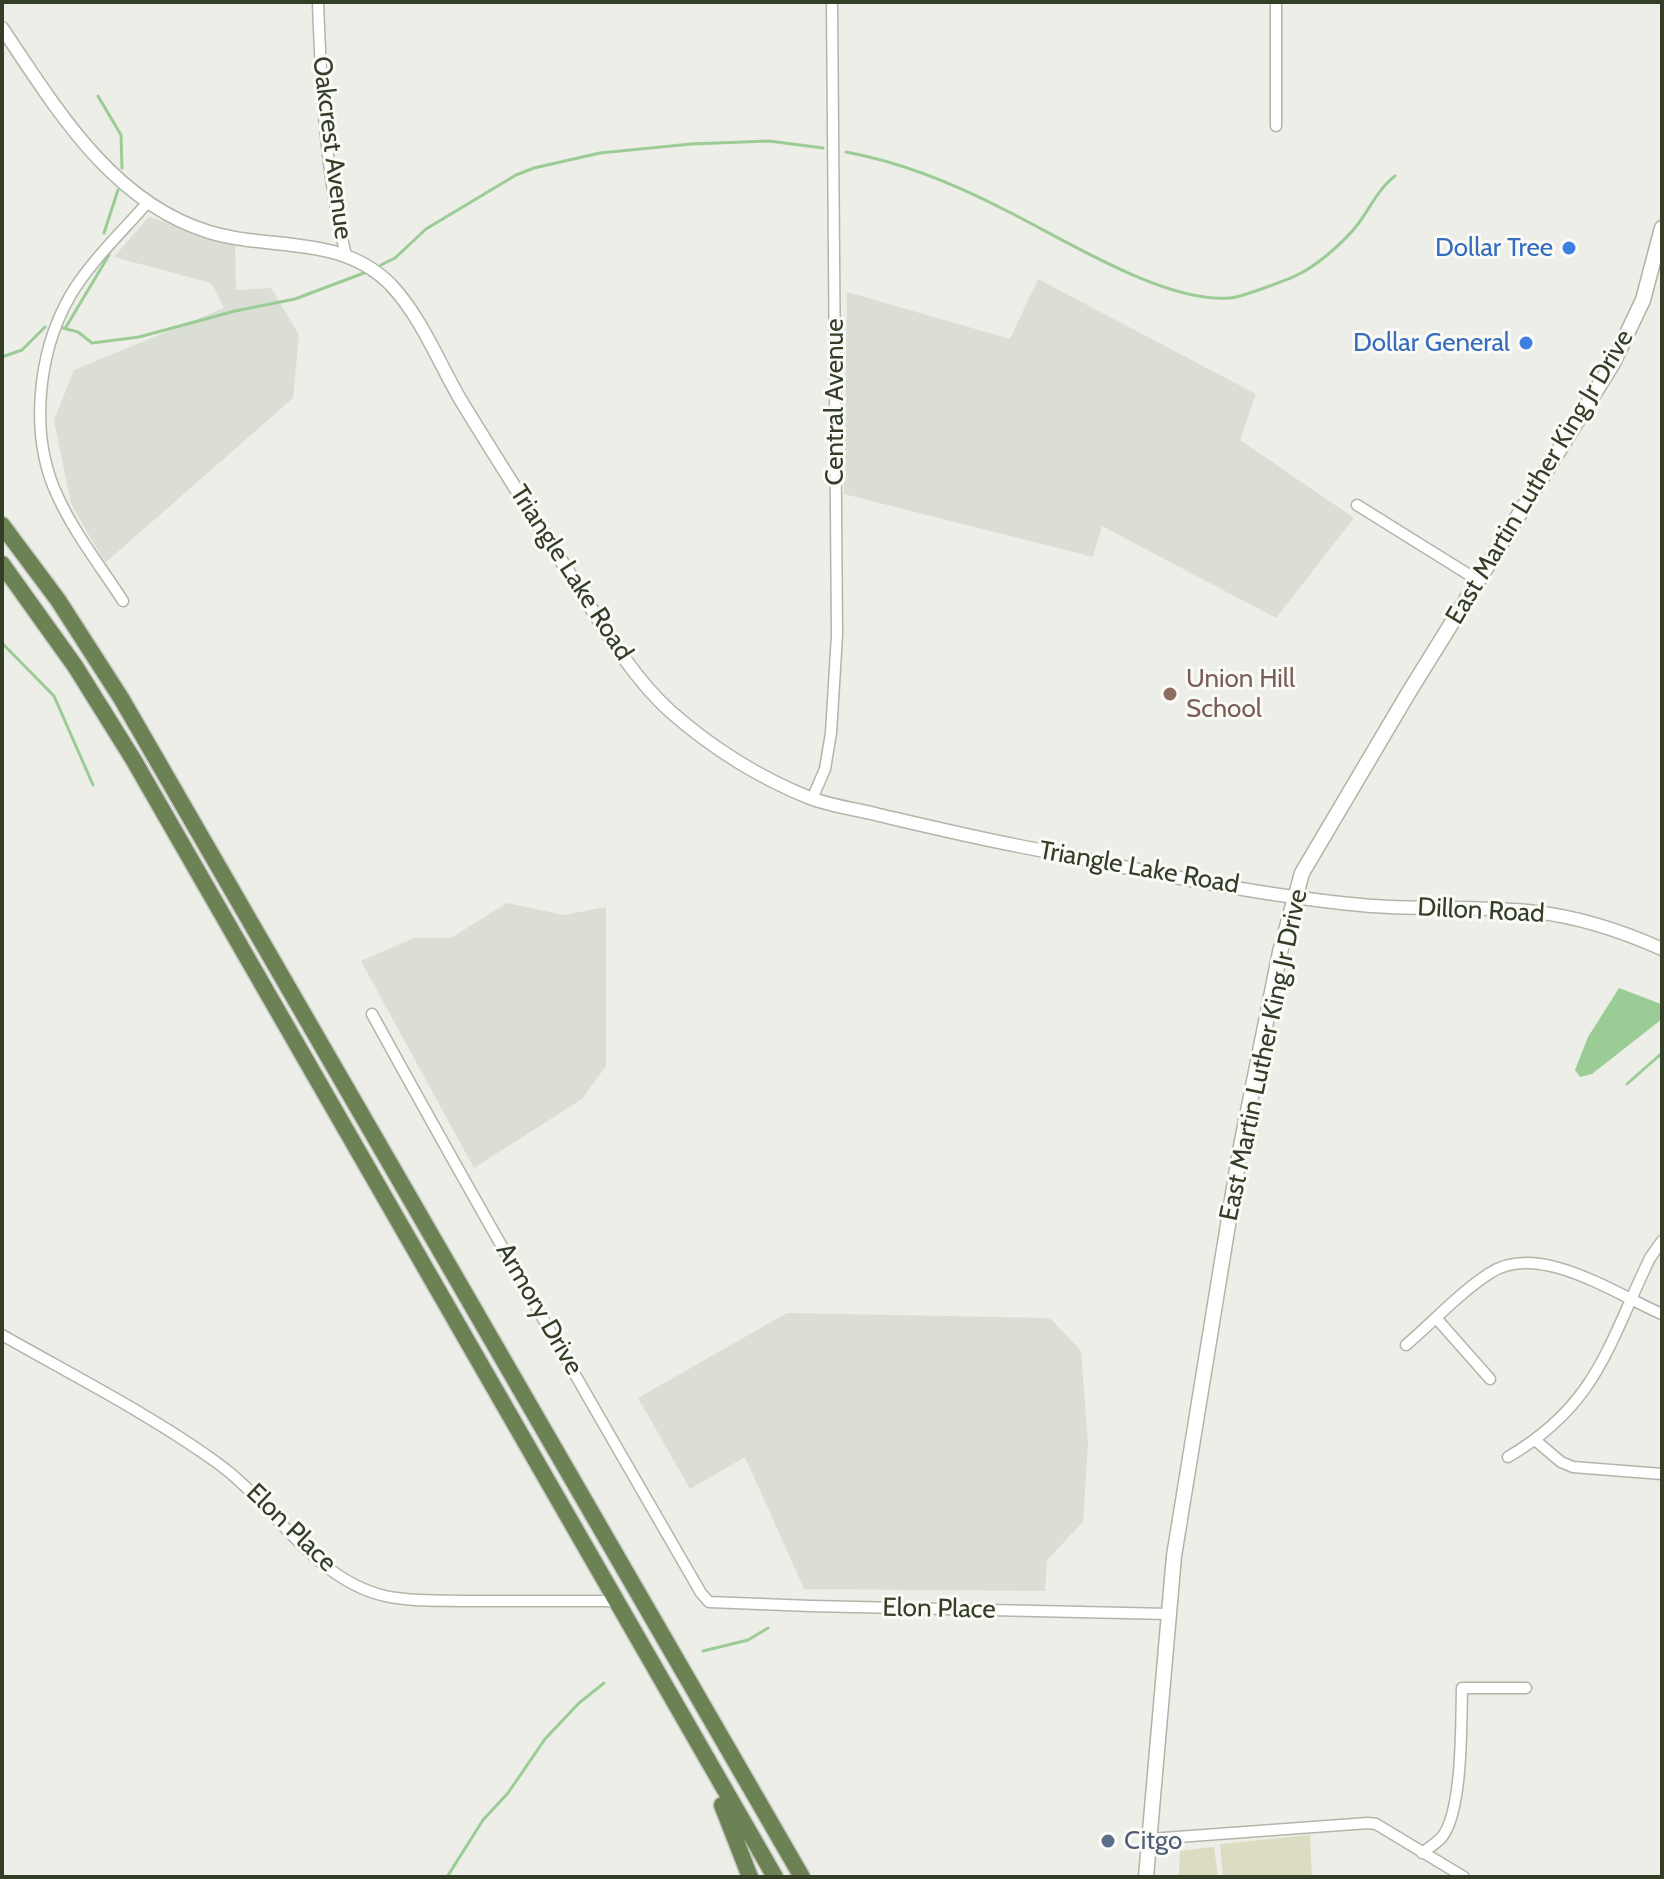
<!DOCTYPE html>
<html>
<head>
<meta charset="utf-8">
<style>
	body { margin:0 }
	#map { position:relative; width:1664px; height:1879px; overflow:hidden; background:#eceee7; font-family:Cabin,sans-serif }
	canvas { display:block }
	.frame { position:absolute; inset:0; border:4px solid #343e27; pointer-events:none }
</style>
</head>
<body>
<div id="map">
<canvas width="1664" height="1879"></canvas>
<div class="frame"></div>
</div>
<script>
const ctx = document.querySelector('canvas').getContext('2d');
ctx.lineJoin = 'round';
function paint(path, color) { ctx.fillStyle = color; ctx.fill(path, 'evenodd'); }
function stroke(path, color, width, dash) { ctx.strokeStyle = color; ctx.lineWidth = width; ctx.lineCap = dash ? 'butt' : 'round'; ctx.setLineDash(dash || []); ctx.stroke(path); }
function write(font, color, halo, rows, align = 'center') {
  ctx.font = font + ' Cabin,sans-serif'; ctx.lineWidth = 6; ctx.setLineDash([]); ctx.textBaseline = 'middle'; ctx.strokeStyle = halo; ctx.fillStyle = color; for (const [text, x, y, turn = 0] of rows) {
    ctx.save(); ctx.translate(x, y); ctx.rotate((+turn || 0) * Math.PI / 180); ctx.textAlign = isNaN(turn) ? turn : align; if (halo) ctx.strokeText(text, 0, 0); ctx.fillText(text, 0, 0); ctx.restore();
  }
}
paint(new Path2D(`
	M149 217 235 244 236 290 271 288 299 335 293 398 105 563 71 504 54 420 74 370 224 308 211 283 114 257Z
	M1038 279 1256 394 1240 440 1354 518 1276 618 1102 526 1093 557 844 494 847 292 1010 339Z
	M507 903 564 915 606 907V1066L582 1099 474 1168 361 961 414 938H451Z
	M787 1313 1050 1318 1081 1351 1088 1445 1083 1522 1047 1560 1045 1591 804 1589 745 1457 690 1489 638 1398Z`), '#dbded5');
paint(new Path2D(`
	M1310 1835 1312 1877H1223L1220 1844Z
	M1214 1847 1218 1877H1179L1180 1851Z`), '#dcdcc3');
paint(new Path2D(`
	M1619 988 1661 1004 1662 1019 1592 1074 1580 1077 1575 1070 1588 1037Z`), '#9ccc96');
stroke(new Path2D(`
	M98 96 121 135 122 168
	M846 152C901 162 955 184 1005 210 1064 239 1163 303 1229 298 1240 298 1293 278 1303 272 1321 262 1346 240 1358 224 1370 208 1379 188 1395 176
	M104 233 118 190
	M381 265 395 258 426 229 516 175 534 168 600 153 691 144 769 141 823 148
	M66 327 109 255
	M63 328 78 332 92 343 139 337 235 311 295 299 364 273
	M2 357 22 350 45 327
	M2 643 54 696 93 785
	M1627 1084 1662 1053
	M703 1651 748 1640 768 1628
	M447 1877 483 1820 508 1793 545 1739 579 1703 604 1683`), '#9ccc96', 3);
const minor = new Path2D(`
	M318 2C321 87 325 172 346 255
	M1276 126V2
	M1357 505 1479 581
	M123 601C101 567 75 534 58 497 29 437 37 354 70 296 90 262 122 232 148 202
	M812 799 825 769 831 733 837 635 832 2
	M372 1014C479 1209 590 1401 701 1593L709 1602 811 1606 1169 1614
	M1437 1319 1490 1379
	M2 1335C74 1376 149 1414 216 1462 274 1503 312 1579 385 1596 412 1602 442 1600 470 1601 518 1601 567 1601 616 1601
	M1406 1345C1433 1322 1459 1293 1490 1273 1539 1241 1615 1294 1662 1314
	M1535 1440 1561 1462 1573 1467 1662 1474
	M1508 1457C1597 1405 1608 1345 1650 1258L1662 1241
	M1150 1839 1368 1823 1376 1824 1464 1877
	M1422 1853C1428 1848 1437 1843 1442 1837 1463 1811 1461 1722 1462 1688H1526`);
const tertiary = new Path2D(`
	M2 28C56 108 111 202 209 232 272 251 341 234 391 285 421 317 438 361 460 399 497 460 536 520 574 581 602 625 631 676 671 712 711 747 760 778 810 798 831 806 856 809 879 815 926 826 972 837 1019 846 1132 868 1246 894 1361 905 1419 911 1477 905 1535 912 1579 917 1622 931 1662 949`);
const secondary = new Path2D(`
	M1146 1877 1174 1556 1240 1151 1280 952 1302 873 1409 692 1613 363 1643 300 1662 228`);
const trunk = new Path2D(`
	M2 525 58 600 121 698 802 1877
	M2 564 75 666 133 759 775 1877
	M722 1805 750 1877`);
stroke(minor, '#b1b6aa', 13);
stroke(tertiary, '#b1b6aa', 15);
stroke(secondary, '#afb5a3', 17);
stroke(trunk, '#c6c9c3', 19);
stroke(minor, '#fff', 10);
stroke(tertiary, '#fff', 12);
stroke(secondary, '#fff', 14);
stroke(trunk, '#6c8254', 16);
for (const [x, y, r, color] of [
	[1569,248,8,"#3f7fe0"],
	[1526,343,8,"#3f7fe0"],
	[1170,694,8,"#8d6e63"],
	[1108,1841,8,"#5c6f8a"]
]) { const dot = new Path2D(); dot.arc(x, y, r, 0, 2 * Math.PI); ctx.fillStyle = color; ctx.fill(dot); stroke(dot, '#fafaf7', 3); }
write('26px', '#343e27', '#fafaf7', [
	["Oakcrest Avenue",332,148,83],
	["Central Avenue",835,402,-90],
	["East Martin Luther King Jr Drive",1540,477,-59],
	["Triangle Lake Road",571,573,57],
	["Triangle Lake Road",1139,868,10],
	["Dillon Road",1481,911,3],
	["East Martin Luther King Jr Drive",1264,1055,-78],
	["Armory Drive",539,1309,60],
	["Elon Place",291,1528,44],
	["Elon Place",939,1609,1]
]);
write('26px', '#366cbe', '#fafaf7', [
	["Dollar Tree",1553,248],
	["Dollar General",1510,343]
], 'right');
write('26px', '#785e54', '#fafaf7', [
	["Union Hill",1186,679],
	["School",1186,709]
], 'left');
write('26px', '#4e5e75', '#fafaf7', [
	["Citgo",1124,1841]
], 'left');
</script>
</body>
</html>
